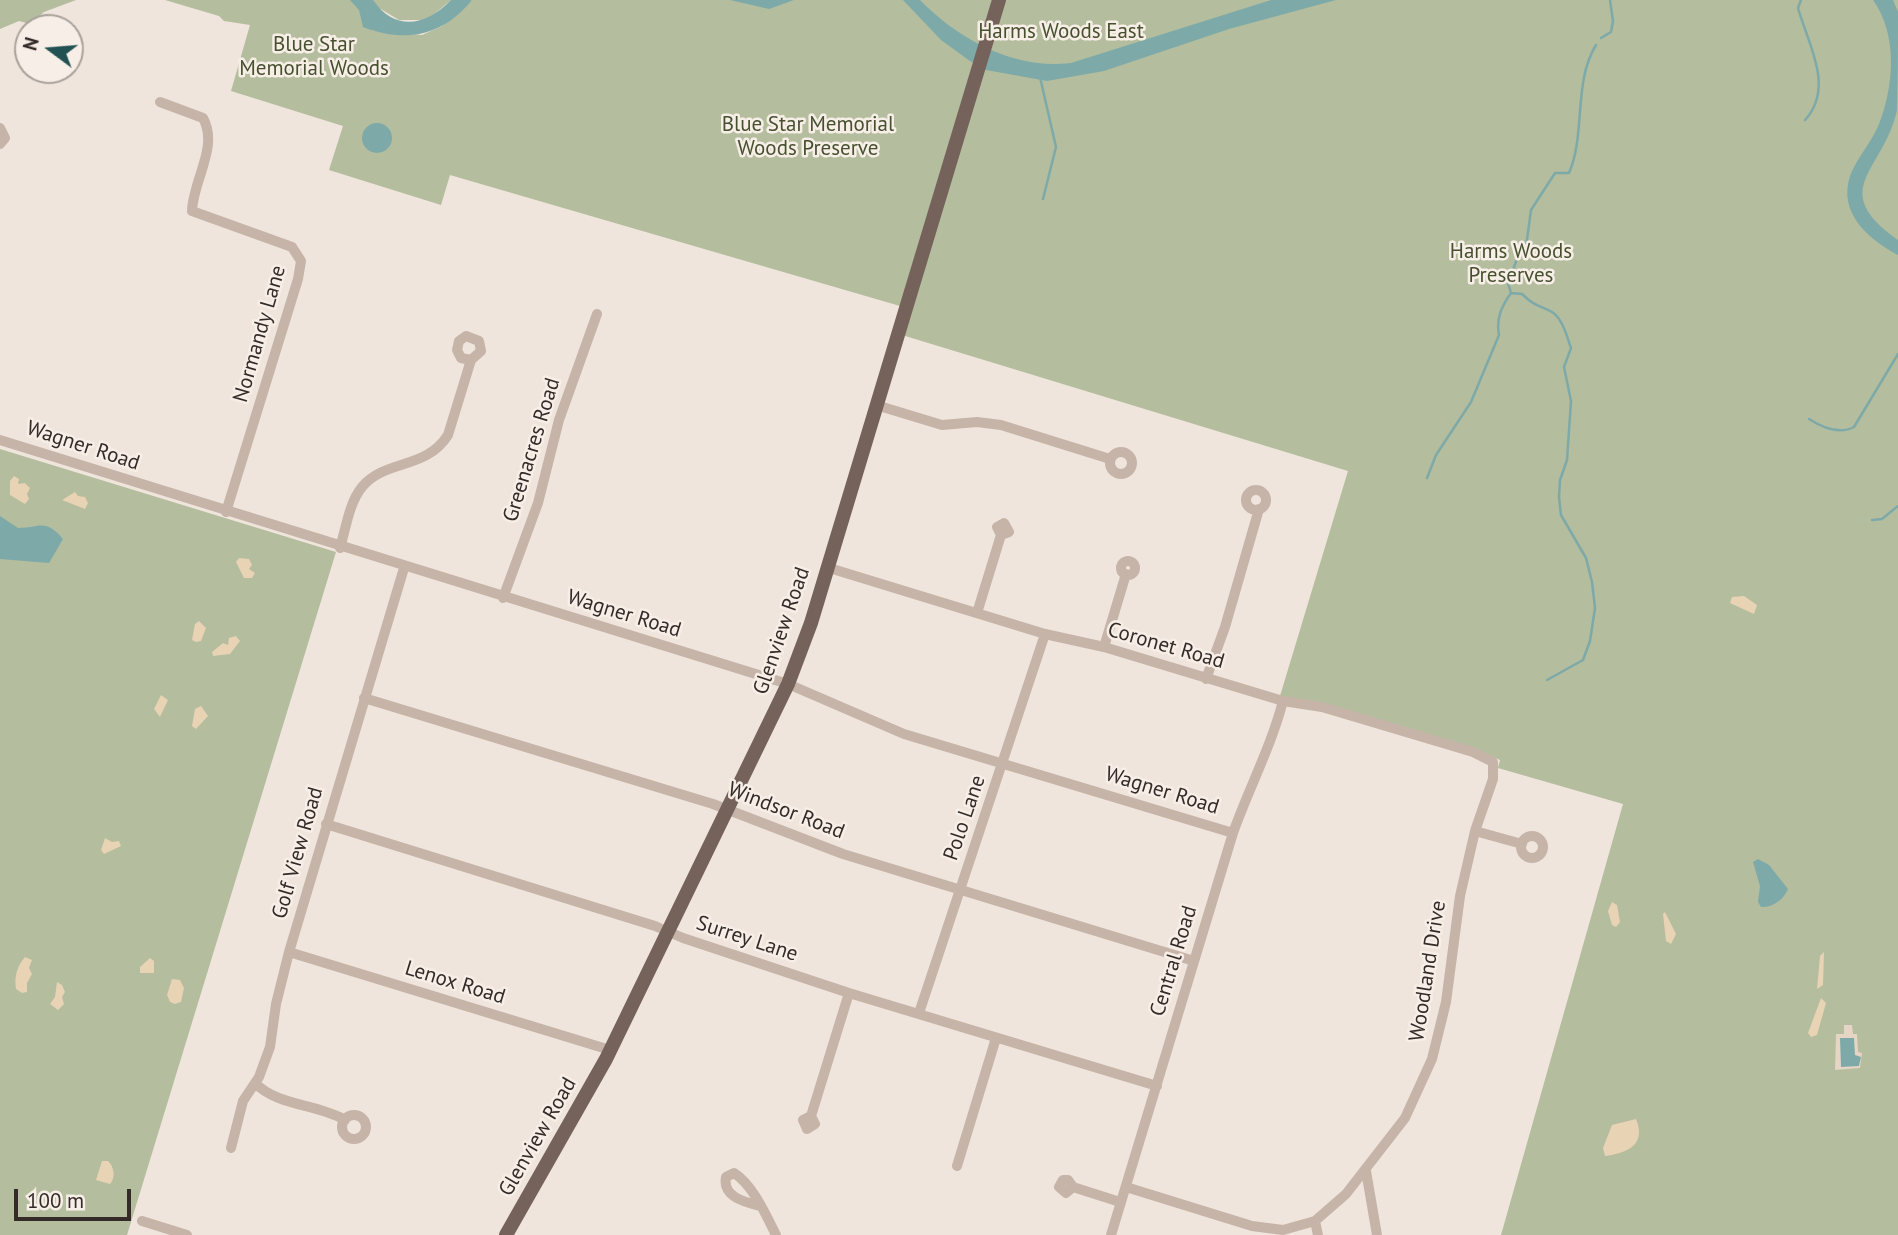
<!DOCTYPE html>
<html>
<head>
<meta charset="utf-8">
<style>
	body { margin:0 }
	#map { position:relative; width:1898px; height:1235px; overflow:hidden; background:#efe5dc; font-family:"PT Sans",sans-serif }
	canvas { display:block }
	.north { position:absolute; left:14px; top:14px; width:70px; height:70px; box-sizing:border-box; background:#f7efe7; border:2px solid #a9a19b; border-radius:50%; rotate:286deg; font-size:19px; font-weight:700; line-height:28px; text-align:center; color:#342b28 }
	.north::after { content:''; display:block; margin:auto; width:24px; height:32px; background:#215152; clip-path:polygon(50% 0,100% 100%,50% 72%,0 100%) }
	.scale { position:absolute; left:14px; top:1189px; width:117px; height:32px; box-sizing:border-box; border:4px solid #342b28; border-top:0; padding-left:9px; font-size:21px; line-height:24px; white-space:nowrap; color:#342b28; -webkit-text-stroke:5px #f7efe7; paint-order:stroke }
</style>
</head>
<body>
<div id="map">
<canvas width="1898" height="1235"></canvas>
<div class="north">N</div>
<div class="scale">100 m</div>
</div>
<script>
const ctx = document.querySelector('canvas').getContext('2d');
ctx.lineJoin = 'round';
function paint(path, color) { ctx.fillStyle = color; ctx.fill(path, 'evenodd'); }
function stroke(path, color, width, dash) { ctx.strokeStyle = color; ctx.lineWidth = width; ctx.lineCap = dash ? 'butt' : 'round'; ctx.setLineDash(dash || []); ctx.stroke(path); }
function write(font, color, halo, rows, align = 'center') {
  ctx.font = font + ' "PT Sans",sans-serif'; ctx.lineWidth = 5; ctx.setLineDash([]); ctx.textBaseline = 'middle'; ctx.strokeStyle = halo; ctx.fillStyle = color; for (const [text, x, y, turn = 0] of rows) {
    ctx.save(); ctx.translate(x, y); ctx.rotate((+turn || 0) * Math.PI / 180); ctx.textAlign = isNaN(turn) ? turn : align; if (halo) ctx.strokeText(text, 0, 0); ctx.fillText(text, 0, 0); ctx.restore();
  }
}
paint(new Path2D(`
	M0 0H76L44 12 30 24 19 21 0 29Z
	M165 0H451L427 20H399L379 8 372 30 422 35 442 26 472 0H992L900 306 450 175 441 205 329 170 343 126 231 91 250 25 224 21 219 16Z
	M1004 0H1898V1235H1501L1623 804 1498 768 1500 760 1476 749 1280 696 1348 471 902 335Z
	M0 449 336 552 127 1235H0Z`), '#b4bd9d');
paint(new Path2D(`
	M14 476 19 479 18 484 25 483 30 488 27 494 29 499 25 504 10 495V481Z
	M75 492 78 496 85 497 88 503 85 509 62 500Z
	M239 558 249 559 252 565 249 569 255 573 252 578H244L236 562Z
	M1744 596 1757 605 1754 614 1730 603 1732 597Z
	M199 621 206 628 201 641 196 642 192 640 195 624Z
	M236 636 240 641 230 654 213 656 212 652 223 643 228 645 229 638Z
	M161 695 168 700 160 717 154 709Z
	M201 706 208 716 196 729 192 726 195 709Z
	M105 838 112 842 119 841 121 846 104 854 101 850Z
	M1612 902 1617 905 1620 922 1616 927 1612 925 1608 911Z
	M1665 912 1676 934 1671 944 1666 941 1663 914Z
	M1824 952 1823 985 1817 989 1820 956Z
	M25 957 32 960 29 968 32 974 27 983V992L22 993 16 989C14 977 17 966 25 957Z
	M150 958 154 961V973H140V967Z
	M172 979 180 980 184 988 181 1002 175 1004 170 1002 167 995Z
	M57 982 62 985 65 992 62 997 64 1004 58 1010 50 1004 55 997Z
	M1821 998 1826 1003 1817 1035 1811 1037 1808 1033Z
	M1636 1119C1647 1146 1626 1153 1605 1156L1603 1148 1612 1125Z
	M102 1161H108C114 1166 116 1178 110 1184L96 1180Z`), '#e8d3b5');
paint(new Path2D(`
	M1844 1025H1852L1853 1034H1857L1858 1052 1862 1053 1860 1068 1835 1070 1836 1034H1844Z`), '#e6d5c4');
paint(new Path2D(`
	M350 0H373C396 33 427 25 451 0H472C442 37 405 43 363 27L359 10Z
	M730 0H794L769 9Z
	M903 0H920C959 40 1015 70 1071 63L1271 0H1336L1229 29 1104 71 1047 81 986 70 970 61 941 40Z
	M1873 0H1893L1898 12C1898 41 1898 83 1897 110 1884 171 1826 189 1898 240V255C1868 239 1838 213 1850 176 1857 157 1872 142 1879 124 1894 86 1898 35 1873 0Z
	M362 138a15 15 0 1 1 30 0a15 15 0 1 1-30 0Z
	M0 516 18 528C41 528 45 518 63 539L49 563 0 559Z
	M1758 859 1769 865 1788 889C1784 899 1773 908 1761 907L1758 902 1760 886 1753 862Z
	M1840 1038H1854L1855 1055 1861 1057 1859 1066 1841 1067Z`), '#7daaa9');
stroke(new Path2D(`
	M1801 0 1798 8C1808 44 1835 87 1805 120
	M1601 38 1611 32 1613 21 1610 0
	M1040 77 1056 147 1043 199
	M1809 419C1823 428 1839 435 1854 427L1898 354
	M1427 478 1436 455 1471 402 1499 335C1496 319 1501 307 1511 293
	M1872 520 1882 519 1898 506
	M1547 680 1583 660 1590 641 1595 608 1592 582 1586 558 1561 515 1559 497 1560 480 1567 460 1571 401 1564 367 1571 348C1567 337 1563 319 1552 312 1539 305 1534 306 1522 294L1511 293 1508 283 1517 259 1526 247 1531 210 1555 173H1569C1586 134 1573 82 1596 45`), '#7daaa9', 2.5);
stroke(new Path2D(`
	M160 102 203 118C219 147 193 180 192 211L292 247 301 261 298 279 226 512
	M0 128 5 138 0 144
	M876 405 942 425 977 422 1001 425 1110 459
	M0 440 788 684 904 734 1233 833
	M1110 463a11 11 0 1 1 22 0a11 11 0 1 1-22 0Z
	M1246 500a10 10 0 1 1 20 0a10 10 0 1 1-20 0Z
	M340 548C346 528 349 503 362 487 385 459 426 470 448 435L471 360 481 351 479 341 466 336 459 341 457 350 461 358 471 360
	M1121 568a7 7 0 1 1 14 0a7 7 0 1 1-14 0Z
	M826 567 1045 634 1104 647 1283 701 1322 707 1473 752 1493 762V779L1475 831 1460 896 1446 1002 1432 1059 1405 1118 1346 1194 1315 1221 1283 1230 1252 1226 1126 1187
	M503 598 538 503 559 420 597 314
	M977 613 1001 535 1009 532 1004 523 997 527 1001 535
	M1104 647 1126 574
	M1206 679 1225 627 1259 509
	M364 698 713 804 843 854 1194 961
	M326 824 655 926 683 938 849 993 1157 1086
	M1475 831 1522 844
	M1521 847a11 11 0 1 1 22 0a11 11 0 1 1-22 0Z
	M289 952 610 1050
	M919 1013 1045 634
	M255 1083C277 1106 318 1104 345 1120
	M342 1127a12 12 0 1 1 24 0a12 12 0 1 1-24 0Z
	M811 1116 815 1124 807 1129 803 1120 811 1116 849 993
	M231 1148 243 1101 259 1077 270 1047 276 1004 289 952 404 568
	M957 1166 996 1038
	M1366 1171 1377 1235
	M1073 1187 1066 1193 1059 1187 1063 1180H1068L1073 1187 1120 1202
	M760 1206C745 1202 722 1197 726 1177L734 1173C753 1185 766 1215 776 1235
	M142 1221 187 1235
	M1315 1221 1318 1235
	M1111 1235 1233 833C1249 788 1271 747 1283 701`), '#c6b4a9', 10);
stroke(new Path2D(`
	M506 1235 606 1059 788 684 811 623 999 0`), '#75625a', 14);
write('21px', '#46502e', '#f7efe7', [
	["Harms Woods East",1061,32],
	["Blue Star",314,45],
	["Memorial Woods",314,69],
	["Blue Star Memorial",808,125],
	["Woods Preserve",808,149],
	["Harms Woods",1511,252],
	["Preserves",1511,276]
]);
write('21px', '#342b28', '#f7efe7', [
	["Normandy Lane",260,334,-74],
	["Wagner Road",83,446,18],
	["Greenacres Road",532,450,-73],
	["Wagner Road",624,614,17],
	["Glenview Road",782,631,-71],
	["Coronet Road",1166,646,16],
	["Wagner Road",1162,791,17],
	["Windsor Road",786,811,21],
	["Polo Lane",965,818,-71],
	["Golf View Road",298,853,-74],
	["Surrey Lane",747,939,18],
	["Central Road",1174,961,-73],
	["Woodland Drive",1428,971,-81],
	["Lenox Road",455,983,17],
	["Glenview Road",538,1137,-60]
]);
</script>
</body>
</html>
